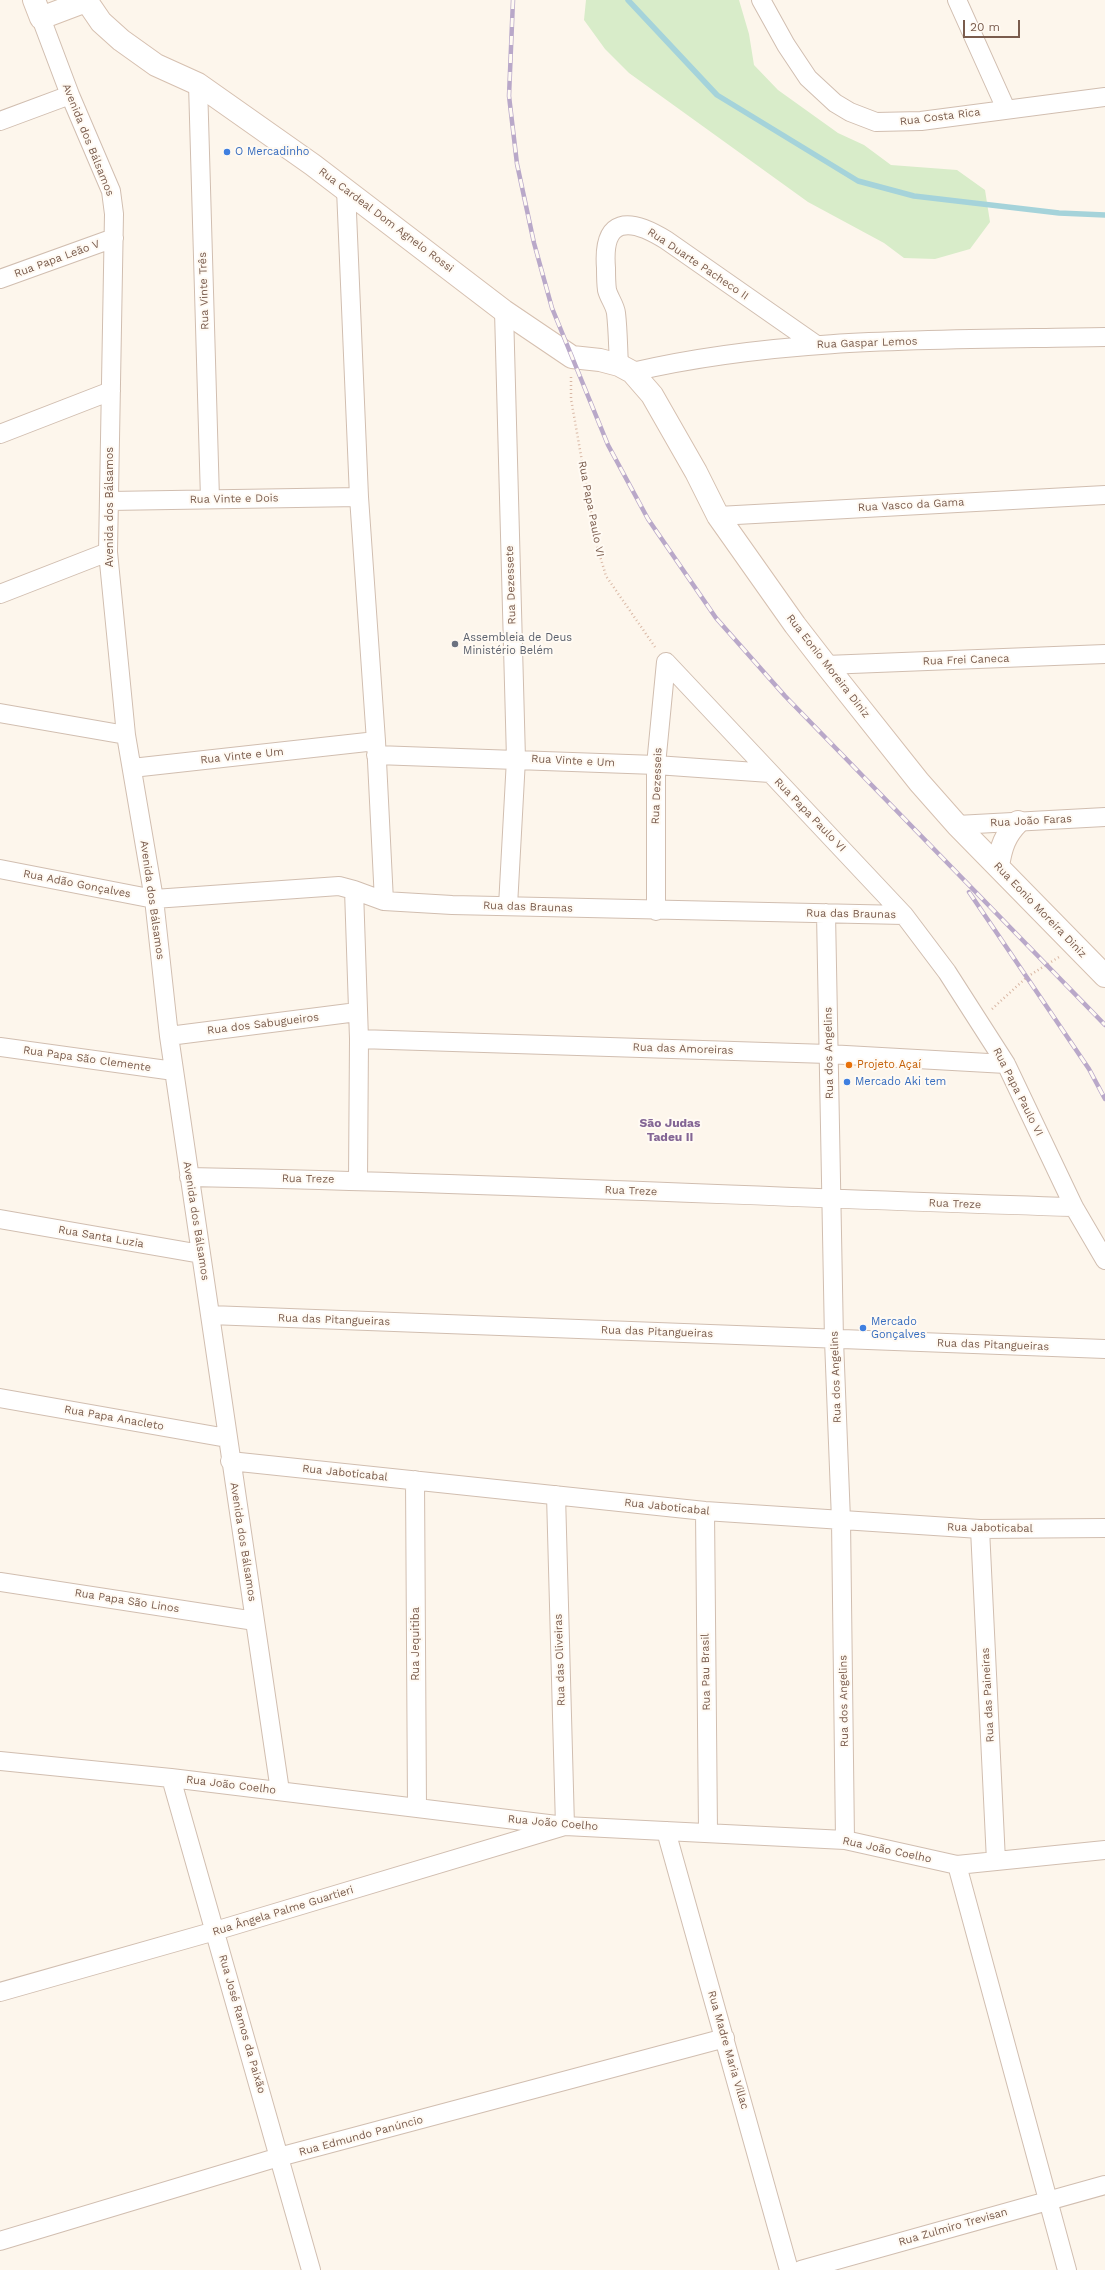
<!DOCTYPE html>
<html>
<head>
<meta charset="utf-8">
<style>
	body { margin:0 }
	#map { position:relative; width:1105px; height:2270px; overflow:hidden; background:#fdf6ec; font-family:"Work Sans",sans-serif }
	canvas { display:block }
	.scale { position:absolute; left:963px; top:20px; width:57px; height:18px; box-sizing:border-box; border:2px solid #7a5c4d; border-top:0; padding-left:5px; font-size:12px; line-height:14px; white-space:nowrap; color:#7a5c4d; -webkit-text-stroke:3px #fffaf3; paint-order:stroke }
</style>
</head>
<body>
<div id="map">
<canvas width="1105" height="2270"></canvas>
<div class="scale">20 m</div>
</div>
<script>
const ctx = document.querySelector('canvas').getContext('2d');
ctx.lineJoin = 'round';
function paint(path, color) { ctx.fillStyle = color; ctx.fill(path, 'evenodd'); }
function stroke(path, color, width, dash) { ctx.strokeStyle = color; ctx.lineWidth = width; ctx.lineCap = dash ? 'butt' : 'round'; ctx.setLineDash(dash || []); ctx.stroke(path); }
function write(font, color, halo, rows, align = 'center') {
  ctx.font = font + ' "Work Sans",sans-serif'; ctx.lineWidth = 4; ctx.setLineDash([]); ctx.textBaseline = 'middle'; ctx.strokeStyle = halo; ctx.fillStyle = color; for (const [text, x, y, turn = 0] of rows) {
    ctx.save(); ctx.translate(x, y); ctx.rotate((+turn || 0) * Math.PI / 180); ctx.textAlign = isNaN(turn) ? turn : align; if (halo) ctx.strokeText(text, 0, 0); ctx.fillText(text, 0, 0); ctx.restore();
  }
}
paint(new Path2D(`
	M586 0H739L749 34 754 65 778 90 838 133 864 145 891 165 957 170 985 190 990 222 970 249 935 259 904 258 884 243 808 202 629 73 605 49 584 20Z`), '#d8ecc9');
stroke(new Path2D(`
	M628 0 717 95 858 181 914 196 1059 213 1105 215`), '#a5d3da', 5.5);
const minor = new Path2D(`
	M761 0 786 45 808 78 835 103 850 112 876 122 921 121 1105 97
	M957 0 1006 109
	M41 18 70 95 111 191 114 214 108 552 126 735 154 899 169 1036 280 1791
	M198 84 210 499
	M0 121 70 95
	M346 189 359 497 376 741 384 901
	M0 279 114 238
	M504 311 516 759 508 906
	M619 365C618 348 618 330 616 313 615 305 609 298 607 290 606 283 606 275 606 268 602 217 629 217 666 240L815 344
	M632 372C785 336 948 340 1105 337
	M0 434 111 391
	M109 501 359 497
	M718 516 1105 495
	M0 594 108 552
	M666 662 904 915 947 972 1006 1064 1074 1207 1105 1260
	M826 665 1105 654
	M0 713 126 735
	M376 755 656 765 770 773
	M132 768 376 741
	M957 825 1105 817
	M0 869 154 899 339 886 354 890 384 901 452 905 904 915
	M354 890 359 1039 358 1180
	M656 911V765L666 662
	M826 913 834 1340 841 1520 845 1840
	M169 1036 357 1012
	M359 1039 828 1054 1006 1064
	M0 1047 174 1071
	M189 1177C484 1182 779 1198 1074 1207
	M0 1219 201 1254
	M210 1315 1105 1349
	M0 1398 227 1438
	M230 1461 705 1511 980 1529 1105 1528
	M415 1480 417 1808
	M705 1511 708 1832
	M980 1529 996 1861
	M0 1582 255 1621
	M0 1761 171 1778 565 1826 845 1840 957 1865 1105 1850
	M171 1778 311 2270
	M666 1831 789 2270
	M957 1865 1067 2270
	M0 1992 215 1931 565 1826 556 1495
	M0 2241 279 2157 725 2038
	M801 2270 1105 2185`);
const secondary = new Path2D(`
	M34 0 41 18 86 1
	M86 0 101 22 121 40 156 65 198 84 313 165 504 311 572 357 600 360 619 365 632 372 652 395 696 472 718 516 795 625 826 665 919 782 957 825 1105 976
	M998 866C1001 847 1005 835 1018 822`);
stroke(minor, '#d1beb0', 20);
stroke(secondary, '#d6c0b0', 24);
stroke(new Path2D(`
	M571 377V399L597 546 606 576 655 647
	M992 1009 1027 977 1059 957`), '#d9b8a5', 2.5, [1, 3]);
stroke(minor, '#fff', 18);
stroke(secondary, '#fff', 22);
const rail = new Path2D(`
	M513 0 509 96 517 164 534 243 552 308 608 445 648 519 716 618 785 696 1105 1025
	M969 892 1089 1069 1105 1099`);
stroke(rail, '#b9a8c9', 4.5);
stroke(rail, '#fffaf3', 3, [9]);
for (const [x, y, r, color] of [
	[227,152,4,"#3f7fe0"],
	[455,644,4,"#6b7280"],
	[849,1065,4,"#e8710a"],
	[847,1082,4,"#3f7fe0"],
	[863,1328,4,"#3f7fe0"]
]) { const dot = new Path2D(); dot.arc(x, y, r, 0, 2 * Math.PI); ctx.fillStyle = color; ctx.fill(dot); stroke(dot, '#fffaf3', 1.5); }
write('11px', '#7a5c4d', '#fffaf3', [
	["Rua Costa Rica",940,117,-7],
	["Avenida dos Bálsamos",88,140,68],
	["Rua Cardeal Dom Agnelo Rossi",386,220,37],
	["Rua Papa Leão V",57,259,-20],
	["Rua Duarte Pacheco II",698,264,34],
	["Rua Vinte Três",204,291,-92],
	["Rua Gaspar Lemos",867,343,-2],
	["Rua Vinte e Dois",234,499,-1],
	["Rua Vasco da Gama",911,505,-3],
	["Avenida dos Bálsamos",110,507,-90],
	["Rua Papa Paulo VI",591,509,79],
	["Rua Dezessete",511,585,-92],
	["Rua Frei Caneca",966,660,-2],
	["Rua Eonio Moreira Diniz",828,666,52],
	["Rua Vinte e Um",242,756,-6],
	["Rua Vinte e Um",573,761,3],
	["Rua Dezesseis",657,786,-88],
	["Rua Papa Paulo VI",810,815,46],
	["Rua João Faras",1031,821,-3],
	["Rua Adão Gonçalves",77,884,11],
	["Avenida dos Bálsamos",152,900,82],
	["Rua das Braunas",528,907,2],
	["Rua Eonio Moreira Diniz",1040,910,46],
	["Rua das Braunas",851,914,1],
	["Rua dos Sabugueiros",263,1024,-7],
	["Rua das Amoreiras",683,1049,2],
	["Rua dos Angelins",829,1053,-91],
	["Rua Papa São Clemente",87,1059,8],
	["Rua Papa Paulo VI",1018,1092,63],
	["Rua Treze",308,1179,1],
	["Rua Treze",631,1191,2],
	["Rua Treze",955,1204,2],
	["Avenida dos Bálsamos",196,1221,81],
	["Rua Santa Luzia",101,1237,10],
	["Rua das Pitangueiras",334,1320,2],
	["Rua das Pitangueiras",657,1332,2],
	["Rua das Pitangueiras",993,1345,2],
	["Rua dos Angelins",836,1377,-92],
	["Rua Papa Anacleto",114,1418,10],
	["Rua Jaboticabal",345,1473,6],
	["Rua Jaboticabal",667,1507,6],
	["Rua Jaboticabal",990,1528,1],
	["Avenida dos Bálsamos",243,1542,81],
	["Rua Papa São Linos",127,1601,9],
	["Rua Jequitiba",416,1644,-90],
	["Rua das Oliveiras",560,1660,-92],
	["Rua Pau Brasil",706,1672,-91],
	["Rua das Paineiras",988,1695,-93],
	["Rua dos Angelins",844,1701,-91],
	["Rua João Coelho",231,1785,7],
	["Rua João Coelho",553,1823,5],
	["Rua João Coelho",887,1850,12],
	["Rua Ângela Palme Guartieri",283,1911,-17],
	["Rua José Ramos da Paixão",242,2024,74],
	["Rua Madre Maria Villac",728,2050,74],
	["Rua Edmundo Panúncio",361,2136,-15],
	["Rua Zulmiro Trevisan",953,2227,-16]
]);
write('11px', '#366cbe', '#fffaf3', [
	["O Mercadinho",235,152],
	["Mercado Aki tem",855,1082],
	["Mercado",871,1322],
	["Gonçalves",871,1335]
], 'left');
write('11px', '#5b616d', '#fffaf3', [
	["Assembleia de Deus",463,638],
	["Ministério Belém",463,651]
], 'left');
write('11px', '#c56008', '#fffaf3', [
	["Projeto Açaí",857,1065]
], 'left');
write('bold 12px', '#846695', '#fffaf3', [
	["São Judas",670,1123],
	["Tadeu II",670,1137]
]);
</script>
</body>
</html>
